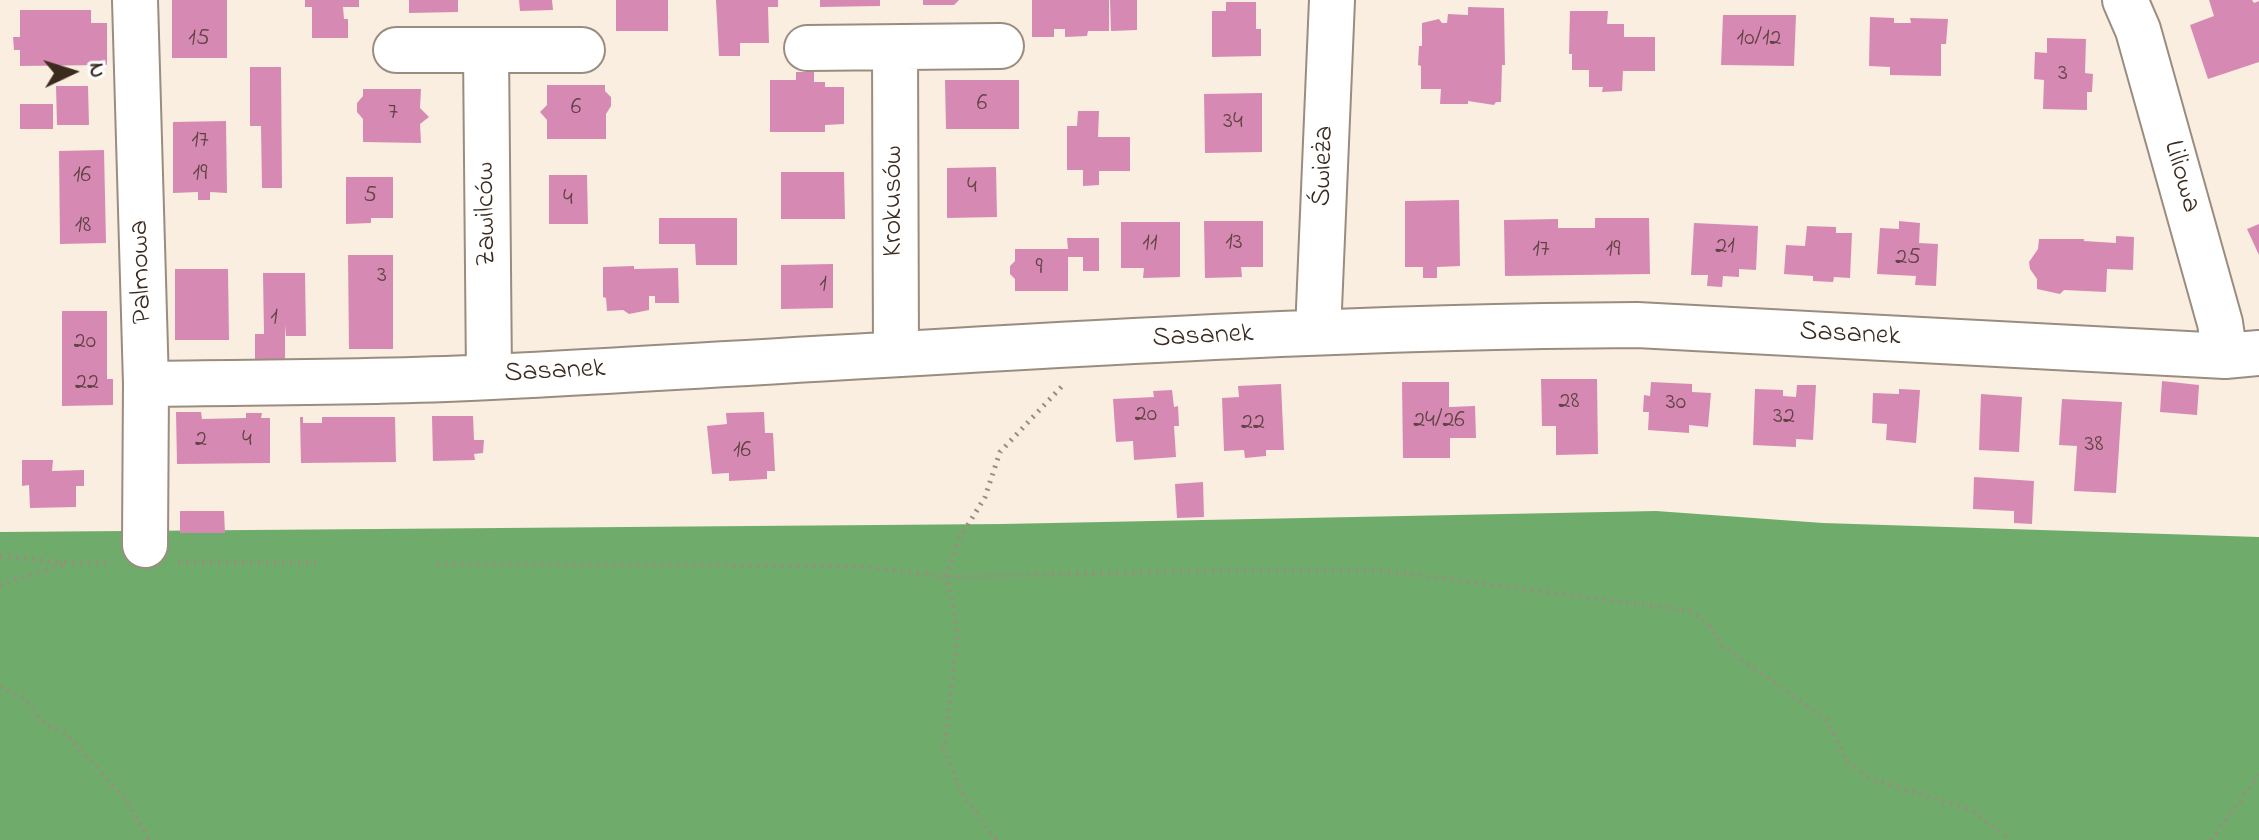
<!DOCTYPE html>
<html>
<head>
<meta charset="utf-8">
<style>
	body { margin:0 }
	#map { position:relative; width:2259px; height:840px; overflow:hidden; background:#faeee0; font-family:"Indie Flower",sans-serif }
	canvas { display:block }
	.north { position:absolute; left:32px; top:32px; width:80px; height:80px; -webkit-text-stroke:6px #fff; paint-order:stroke; rotate:86deg; font-size:22px; font-weight:700; line-height:32px; text-align:center; color:#3b2a1e }
	.north::after { content:''; display:block; margin:auto; width:28px; height:36px; background:#3b2a1e; clip-path:polygon(50% 0,100% 100%,50% 72%,0 100%) }
</style>
</head>
<body>
<div id="map">
<canvas width="2259" height="840"></canvas>
<div class="north">N</div>
</div>
<script>
const ctx = document.querySelector('canvas').getContext('2d');
ctx.lineJoin = 'round';
function paint(path, color) { ctx.fillStyle = color; ctx.fill(path, 'evenodd'); }
function stroke(path, color, width, dash) { ctx.strokeStyle = color; ctx.lineWidth = width; ctx.lineCap = dash ? 'butt' : 'round'; ctx.setLineDash(dash || []); ctx.stroke(path); }
function write(font, color, halo, rows, align = 'center') {
  ctx.font = font + ' "Indie Flower",sans-serif'; ctx.lineWidth = 6; ctx.setLineDash([]); ctx.textBaseline = 'middle'; ctx.strokeStyle = halo; ctx.fillStyle = color; for (const [text, x, y, turn = 0] of rows) {
    ctx.save(); ctx.translate(x, y); ctx.rotate((+turn || 0) * Math.PI / 180); ctx.textAlign = isNaN(turn) ? turn : align; if (halo) ctx.strokeText(text, 0, 0); ctx.fillText(text, 0, 0); ctx.restore();
  }
}
paint(new Path2D(`
	M1656 511 1823 523 2259 537V840H0V532L1002 524Z`), '#6fac6c');
paint(new Path2D(`
	M172 0H227V58H172Z
	M305 0H359V7H343L344 19H348V38H312V7H305Z
	M409 0H458V12L409 13Z
	M519 0H552L553 10 520 11Z
	M616 0H668V31H616Z
	M716 0H778V7H768L769 43H740V56H719Z
	M820 0H880V6L820 7Z
	M923 0H959L954 5H923Z
	M1032 0H1109V31H1088L1087 36 1065 37V29H1054V37H1032Z
	M1110 0H1137V30L1111 31Z
	M2209 0H2252L2254 3 2259 1V62L2208 79 2190 25 2214 16Z
	M1226 2H1256V29H1261V56L1212 57V11H1226Z
	M1468 7 1504 8 1505 65H1502L1501 102H1496L1494 105 1468 101V104H1440L1441 89H1421V66L1418 65 1419 46H1422V23L1439 19 1442 23H1447L1448 14 1468 15Z
	M20 10H91V23H107V65L20 66V50H14L13 37H20Z
	M1570 11H1608L1607 24H1624V37H1655V71H1623L1622 91 1602 92 1603 87H1589V70H1572V54H1569Z
	M1723 15H1796L1794 66 1721 65Z
	M1870 17 1894 18V23H1911L1910 18 1948 19 1946 44H1941V76L1890 75V67L1869 66Z
	M2047 38 2086 39 2085 73 2093 74 2092 92H2087V110L2043 109 2044 80 2034 79 2035 52 2047 53Z
	M250 67H281L282 188H262L261 126H250Z
	M796 72H814V82H825V87H844V124L825 125V132H770V80H796Z
	M945 80H1019V129H946Z
	M547 85H605V91L611 97V106L606 114V139H547V120L540 112 547 105Z
	M56 86H88L89 125H57Z
	M363 89H421L420 108 429 117 420 124 421 143 363 142V119L357 112V103L363 96Z
	M1262 93V152L1205 153 1204 94Z
	M20 104H53V129H20Z
	M1078 111H1099L1098 137H1130V171H1099V185L1083 186V170H1067V126H1077Z
	M226 121 227 193 210 192V200H198V192L173 193V122Z
	M104 150 106 243 60 244 59 151Z
	M996 167 997 217 947 218V168Z
	M781 172H844L845 219H781Z
	M549 175H587L588 224H549Z
	M346 177H393V218H371V223L346 224Z
	M1459 200 1460 266 1437 267V278H1423V267H1405V201Z
	M659 218H737V265H696L695 244H659Z
	M1595 218H1649L1650 274 1505 276 1504 220 1558 219V228H1595Z
	M1204 221H1263V267H1241L1242 277 1205 278Z
	M1899 221 1920 223 1919 243 1938 244 1936 286 1915 285 1916 276 1877 274 1880 228 1899 229Z
	M1121 222H1180V277L1143 278 1144 268H1121Z
	M1694 223 1758 226 1756 270 1739 269V277L1723 276 1722 287 1707 286 1708 275H1691Z
	M2259 224V255L2247 229Z
	M1807 226 1836 227V233H1852L1850 278 1834 277 1833 282 1813 281V276L1784 274 1786 245 1805 246Z
	M2116 236 2134 237 2133 270 2107 269 2106 292 2064 290 2060 294 2037 289V279L2030 269 2029 262 2038 249 2039 239H2084V241L2116 243Z
	M1067 238H1099V271H1083V257H1068V291H1015V279L1010 274V266L1015 261V249H1068Z
	M348 255H393V349H349Z
	M833 264V308L781 309V265Z
	M634 266V269L678 268 679 303H655V296H649V310L629 314 623 310 607 311 606 298 603 297V267Z
	M175 269H228L229 340H175Z
	M263 273H305L306 336H286L285 325V368L255 367V334H264Z
	M62 311H107V379H113V405L62 406Z
	M1541 379H1597L1598 454 1556 455V426H1542Z
	M2162 381 2199 385 2197 415 2160 412Z
	M1402 382H1449V407L1475 406 1476 438H1450V458H1403Z
	M1651 382 1692 384V392L1711 393 1708 427 1689 425V433L1648 430 1649 412H1643L1644 395 1650 396Z
	M1281 384 1284 450H1266V456L1245 458 1244 450 1224 451 1222 398 1239 397 1238 386Z
	M1797 385H1816L1813 440 1796 439V447L1753 445 1755 389 1783 390V396L1796 397Z
	M1899 389 1920 390 1916 443 1886 440 1887 424 1872 423 1873 393 1899 394Z
	M1172 390 1174 407 1178 406 1179 426H1174L1176 457 1134 460 1133 441 1116 442 1113 399 1154 397 1153 391Z
	M1981 394 2022 397 2019 452 1979 450Z
	M2062 399 2122 402 2116 493 2074 491 2077 446 2059 445Z
	M176 412H201L202 419 246 418V413H262L261 418H270V463L177 464Z
	M764 412 765 433H773L775 471H767V479L729 481V473L712 474 707 426 727 424 726 413Z
	M432 416H473L474 440H484L483 453 474 454 475 460 433 461Z
	M300 417H303V423H322V417H395L396 462 301 463Z
	M22 460H53L52 471 84 470V486H76V507L30 508 29 485 22 486Z
	M1974 477 2034 481 2032 524 2014 523V511L1973 509Z
	M1203 482 1204 517 1177 518 1175 484Z
	M180 511H224L225 533H180Z`), '#d68ab3');
const minor = new Path2D(`
	M135 0 146 384 145 545
	M2125 0 2138 30 2220 323 2225 356
	M807 48 1001 46
	M895 48 896 354
	M396 50H582
	M486 50 489 377
	M1318 332 1332 0
	M146 384C261 382 376 383 491 377 873 358 1254 327 1637 325L2225 356 2259 353`);
stroke(minor, '#9a8c7f', 48);
stroke(new Path2D(`
	M0 556 68 563H112
	M178 562 317 563
	M437 564 859 566 946 577 1234 570H1381L1690 611 1707 622 1722 646 1826 719 1848 762 1869 778 1972 810 2010 840
	M0 586 4 583 63 565
	M0 687 24 698 45 725 64 732 127 801 149 840
	M996 840 962 793 944 750 957 639 954 607 946 577 958 541 985 497 1000 452 1065 383
	M2211 840 2259 775`), '#9a8c7f', 5, [2, 6]);
stroke(minor, '#fff', 44);
write('24px', '#624243', null, [
	["15",199,40],
	["10/12",1759,40],
	["3",2063,75],
	["6",982,105],
	["6",576,109],
	["7",393,114],
	["34",1233,123],
	["17",200,142],
	["19",200,175],
	["16",82,177],
	["4",972,188],
	["5",370,197],
	["4",568,200],
	["18",83,227],
	["13",1234,244],
	["11",1150,245],
	["21",1725,248],
	["17",1541,251],
	["19",1613,251],
	["25",1908,259],
	["9",1039,269],
	["3",382,277],
	["1",823,286],
	["1",274,319],
	["20",85,343],
	["22",87,384],
	["28",1569,403],
	["30",1676,404],
	["20",1146,416],
	["32",1784,418],
	["24/26",1439,422],
	["22",1253,424],
	["2",201,441],
	["4",247,441],
	["38",2094,446],
	["16",742,452]
]);
write('28px', '#3b2a1e', '#fff', [
	["Świeża",1325,166,-88],
	["Liliowa",2180,177,74],
	["Krokusów",895,201,-90],
	["Zawilców",488,214,-91],
	["Palmowa",143,272,-92],
	["Sasanek",1850,336,3],
	["Sasanek",1203,338,-3],
	["Sasanek",555,373,-3]
]);
</script>
</body>
</html>
